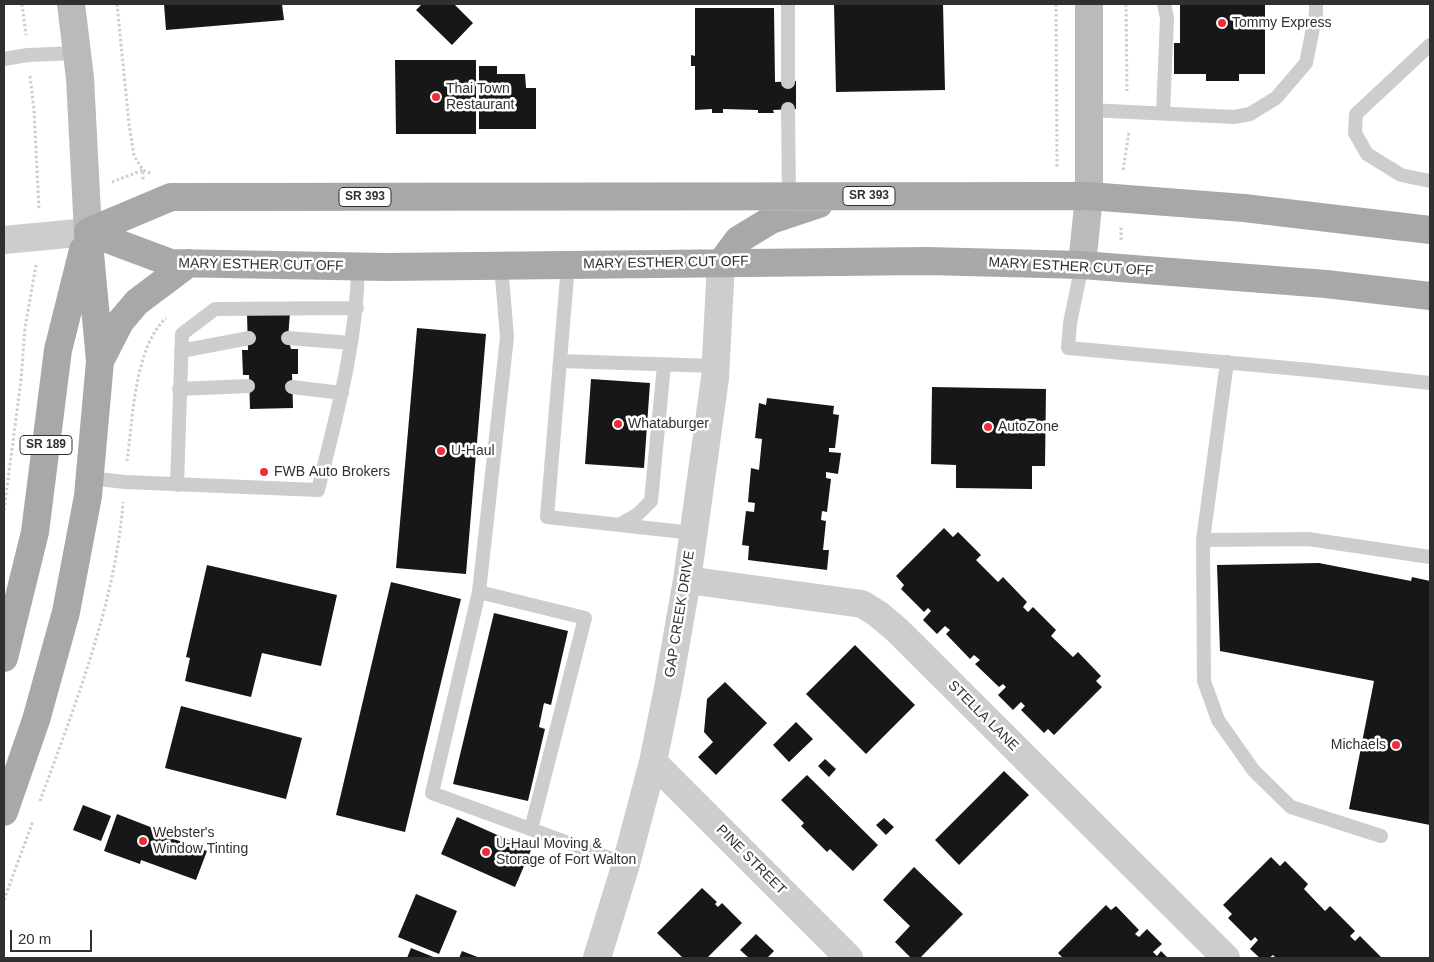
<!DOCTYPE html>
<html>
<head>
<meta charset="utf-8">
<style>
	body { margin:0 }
	#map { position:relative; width:1434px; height:962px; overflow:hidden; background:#fff; font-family:Arial,sans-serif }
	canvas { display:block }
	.frame { position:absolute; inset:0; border:5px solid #303030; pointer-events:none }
	.scale { position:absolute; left:10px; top:930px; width:82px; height:22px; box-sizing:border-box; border:2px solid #303030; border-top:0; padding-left:6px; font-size:15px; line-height:18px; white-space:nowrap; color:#303030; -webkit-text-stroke:4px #fff; paint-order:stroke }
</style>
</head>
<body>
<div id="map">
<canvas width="1434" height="962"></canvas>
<div class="frame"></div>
<div class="scale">20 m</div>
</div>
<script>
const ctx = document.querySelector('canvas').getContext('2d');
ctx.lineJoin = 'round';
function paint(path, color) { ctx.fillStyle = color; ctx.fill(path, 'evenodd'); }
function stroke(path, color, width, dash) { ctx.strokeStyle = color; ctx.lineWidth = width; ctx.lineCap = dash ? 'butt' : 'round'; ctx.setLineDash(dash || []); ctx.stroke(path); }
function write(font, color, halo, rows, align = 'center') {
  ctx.font = font + ' Arial,sans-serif'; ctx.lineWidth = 5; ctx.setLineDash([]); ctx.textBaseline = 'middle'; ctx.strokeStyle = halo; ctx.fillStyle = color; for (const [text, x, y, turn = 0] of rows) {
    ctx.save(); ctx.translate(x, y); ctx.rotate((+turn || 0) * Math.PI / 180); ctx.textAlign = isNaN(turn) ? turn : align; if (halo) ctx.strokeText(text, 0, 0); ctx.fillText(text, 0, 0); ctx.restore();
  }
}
paint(new Path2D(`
	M164 4H282L284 20 166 30Z
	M422 4H454L473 23 452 45 416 10Z
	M834 4H943L945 90 836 92Z
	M1180 4H1265V74H1239V81H1206V74H1174V43H1180Z
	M695 8H774L775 82 796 81V109L773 110 774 113H758V110L723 109V113H712V109L695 110V66H691V55L695 56Z
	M395 60H476V134H396Z
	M479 66H497V74H525L526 88H536V129H479Z
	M290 313 288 338 291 349H298V374H292L293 408 250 409 249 375H243L242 350H248L247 314Z
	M417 328 486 334 466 574 396 568Z
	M591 379 650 383 644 468 585 464Z
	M932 387 1046 389 1045 466H1032V489L956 488V465L931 464Z
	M767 398 834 406 833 414 839 415 835 448H829V452L841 453 838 474 826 472V478L831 479 827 512 822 511 821 520 826 521 823 550H829L827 570 748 560 749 546 742 545 746 511 754 512 755 503 748 502 751 468 759 470 762 439 755 438 759 403 766 405Z
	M944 528 953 537 958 532 981 555 976 560 998 582 1003 577 1027 602 1023 607 1028 612 1033 607 1056 630 1051 636 1073 657 1078 652 1101 676 1096 681 1102 687 1054 735 1048 729 1044 733 1021 710 1025 706 1021 702 1013 710 998 695 1006 687 1003 684 999 687 975 664 980 660 974 655 970 659 946 634 950 630 945 626 937 634 923 620 931 611 928 608 924 612 901 589 904 585 896 576Z
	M1319 563 1411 581 1412 577 1430 581V825L1349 809 1374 681 1220 651 1217 565Z
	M207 565 337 595 321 666 262 653 251 697 185 681 190 658 186 657Z
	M391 582 461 599 405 832 336 815Z
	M494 613 568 631 551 705 544 703 539 727 545 729 528 801 453 784Z
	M855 645 915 705 866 754 806 694Z
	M725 682 767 723 716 775 698 757 713 742 704 732 707 699Z
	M181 706 302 738 286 799 165 768Z
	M796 722 813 739 789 762 773 745Z
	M825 759 836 769 829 777 818 766Z
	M1004 771 1029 795 959 865 935 840Z
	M807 775 878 845 853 871 830 849 827 852 801 826 804 823 781 800Z
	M83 805 111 816 101 841 73 830Z
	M117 814 153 828 152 831 207 851 196 880 141 860 140 864 104 851Z
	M457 817 531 850 515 887 441 854Z
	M884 818 894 827 886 835 876 825Z
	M1271 857 1280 866 1285 861 1308 884 1304 889 1325 911 1330 906 1355 931 1350 936 1355 941 1360 936 1382 958H1276L1273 955 1269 958H1260L1250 949 1258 940 1255 937 1251 941 1228 918 1232 914 1223 905Z
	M914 867 963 914 920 958H911L895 942 910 926 883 900Z
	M702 888 717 902 715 904 718 907 722 903 742 923 707 958H683L657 933Z
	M416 894 457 911 439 954 398 937Z
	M1106 905 1111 910 1116 906 1139 930 1135 934 1139 937 1147 929 1162 944 1153 952 1157 956 1161 951 1168 958H1063L1058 953Z
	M756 934 774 951 767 958H749L740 950Z
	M411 948 436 958H407Z
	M462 951 480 958H459Z`), '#171717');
stroke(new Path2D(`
	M22 4 26 35
	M117 4 129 124 134 156 143 170 152 174
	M1056 4 1057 168
	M1126 4 1127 91
	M30 76 34 110 39 210
	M1123 170 1129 132
	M112 182 143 170V180
	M1121 240V226
	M127 461C133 419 134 348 166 318
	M4 510 21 380 25 328 36 265
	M40 801C74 708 116 601 123 502
	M4 900 33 821`), '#cdcdcd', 3, [2.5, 2.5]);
stroke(new Path2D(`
	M788 4V82
	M1430 45 1356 114 1355 133 1367 154 1401 175 1430 181
	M4 59 28 55 77 53
	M788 109 789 196
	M1089 110 1234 117 1250 114 1276 98 1306 63 1316 13V4
	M1163 113 1167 18 1164 4
	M568 265 547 517 693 533
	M1082 265 1070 323 1068 348 1310 370 1430 383
	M288 338 351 343
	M181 351 249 338
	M560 361 716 366
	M1227 362 1203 540 1308 539 1430 557
	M292 387 342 393
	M179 389 248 386
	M90 478 125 482 318 490C336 417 357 343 358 266
	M177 485 182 334 215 309 357 308
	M619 525 638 514 651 501 664 365
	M1203 540 1204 681 1218 720 1254 771 1291 807 1381 836
	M479 592 507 337 501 265
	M531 829 585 618 479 592 432 793 626 864`), '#cdcdcd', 14);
stroke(new Path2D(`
	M4 240 88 232
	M687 580 862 604 878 614 897 630 1226 958
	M653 762 849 958
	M597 958 626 864 653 762 668 688 687 580 715 378 721 263`), '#cdcdcd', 28);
stroke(new Path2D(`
	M71 4 80 78 88 232
	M1082 265 1089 196V4`), '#bababa', 28);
stroke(new Path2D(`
	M88 232 171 197 1089 196 1244 208 1430 230
	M88 232 171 263 386 267 927 261 1082 265 1326 284 1430 296
	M721 263 738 240 771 220 819 204
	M100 361 120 322 137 302 189 263
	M4 658 35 532 58 350 83 250
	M4 812 36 720 66 612 88 496 100 361 88 232`), '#a8a8a8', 28);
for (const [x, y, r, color] of [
	[1222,23,5,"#ec2d3a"],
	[436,97,5,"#ec2d3a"],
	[618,424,5,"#ec2d3a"],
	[988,427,5,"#ec2d3a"],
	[441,451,5,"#ec2d3a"],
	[264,472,5,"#ec2d3a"],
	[1396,745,5,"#ec2d3a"],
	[143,841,5,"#ec2d3a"],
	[486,852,5,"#ec2d3a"]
]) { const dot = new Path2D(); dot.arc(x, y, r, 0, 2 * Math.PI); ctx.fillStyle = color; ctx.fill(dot); stroke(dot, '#fff', 2); }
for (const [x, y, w] of [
	[869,196,52],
	[365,197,52],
	[46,445,52]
]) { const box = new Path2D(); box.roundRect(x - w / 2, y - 9.5, w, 19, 4); ctx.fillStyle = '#fff'; ctx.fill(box); stroke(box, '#303030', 1); }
write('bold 12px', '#303030', null, [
	["SR 393",869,196],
	["SR 393",365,197],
	["SR 189",46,445]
]);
write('14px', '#303030', '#fff', [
	["Tommy Express",1232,23],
	["Thai Town",446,89],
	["Restaurant",446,105],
	["Whataburger",628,424],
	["AutoZone",998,427],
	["U-Haul",451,451],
	["FWB Auto Brokers",274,472],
	["Michaels",1386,745,"right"],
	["Webster's",153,833],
	["Window Tinting",153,849],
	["U-Haul Moving &",496,844],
	["Storage of Fort Walton",496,860]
], 'left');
write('14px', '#303030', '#fff', [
	["MARY ESTHER CUT OFF",666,263,-1],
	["MARY ESTHER CUT OFF",261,265,1],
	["MARY ESTHER CUT OFF",1071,267,3],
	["GAP CREEK DRIVE",680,614,-81],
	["STELLA LANE",983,716,45],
	["PINE STREET",751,860,45]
]);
</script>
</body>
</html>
